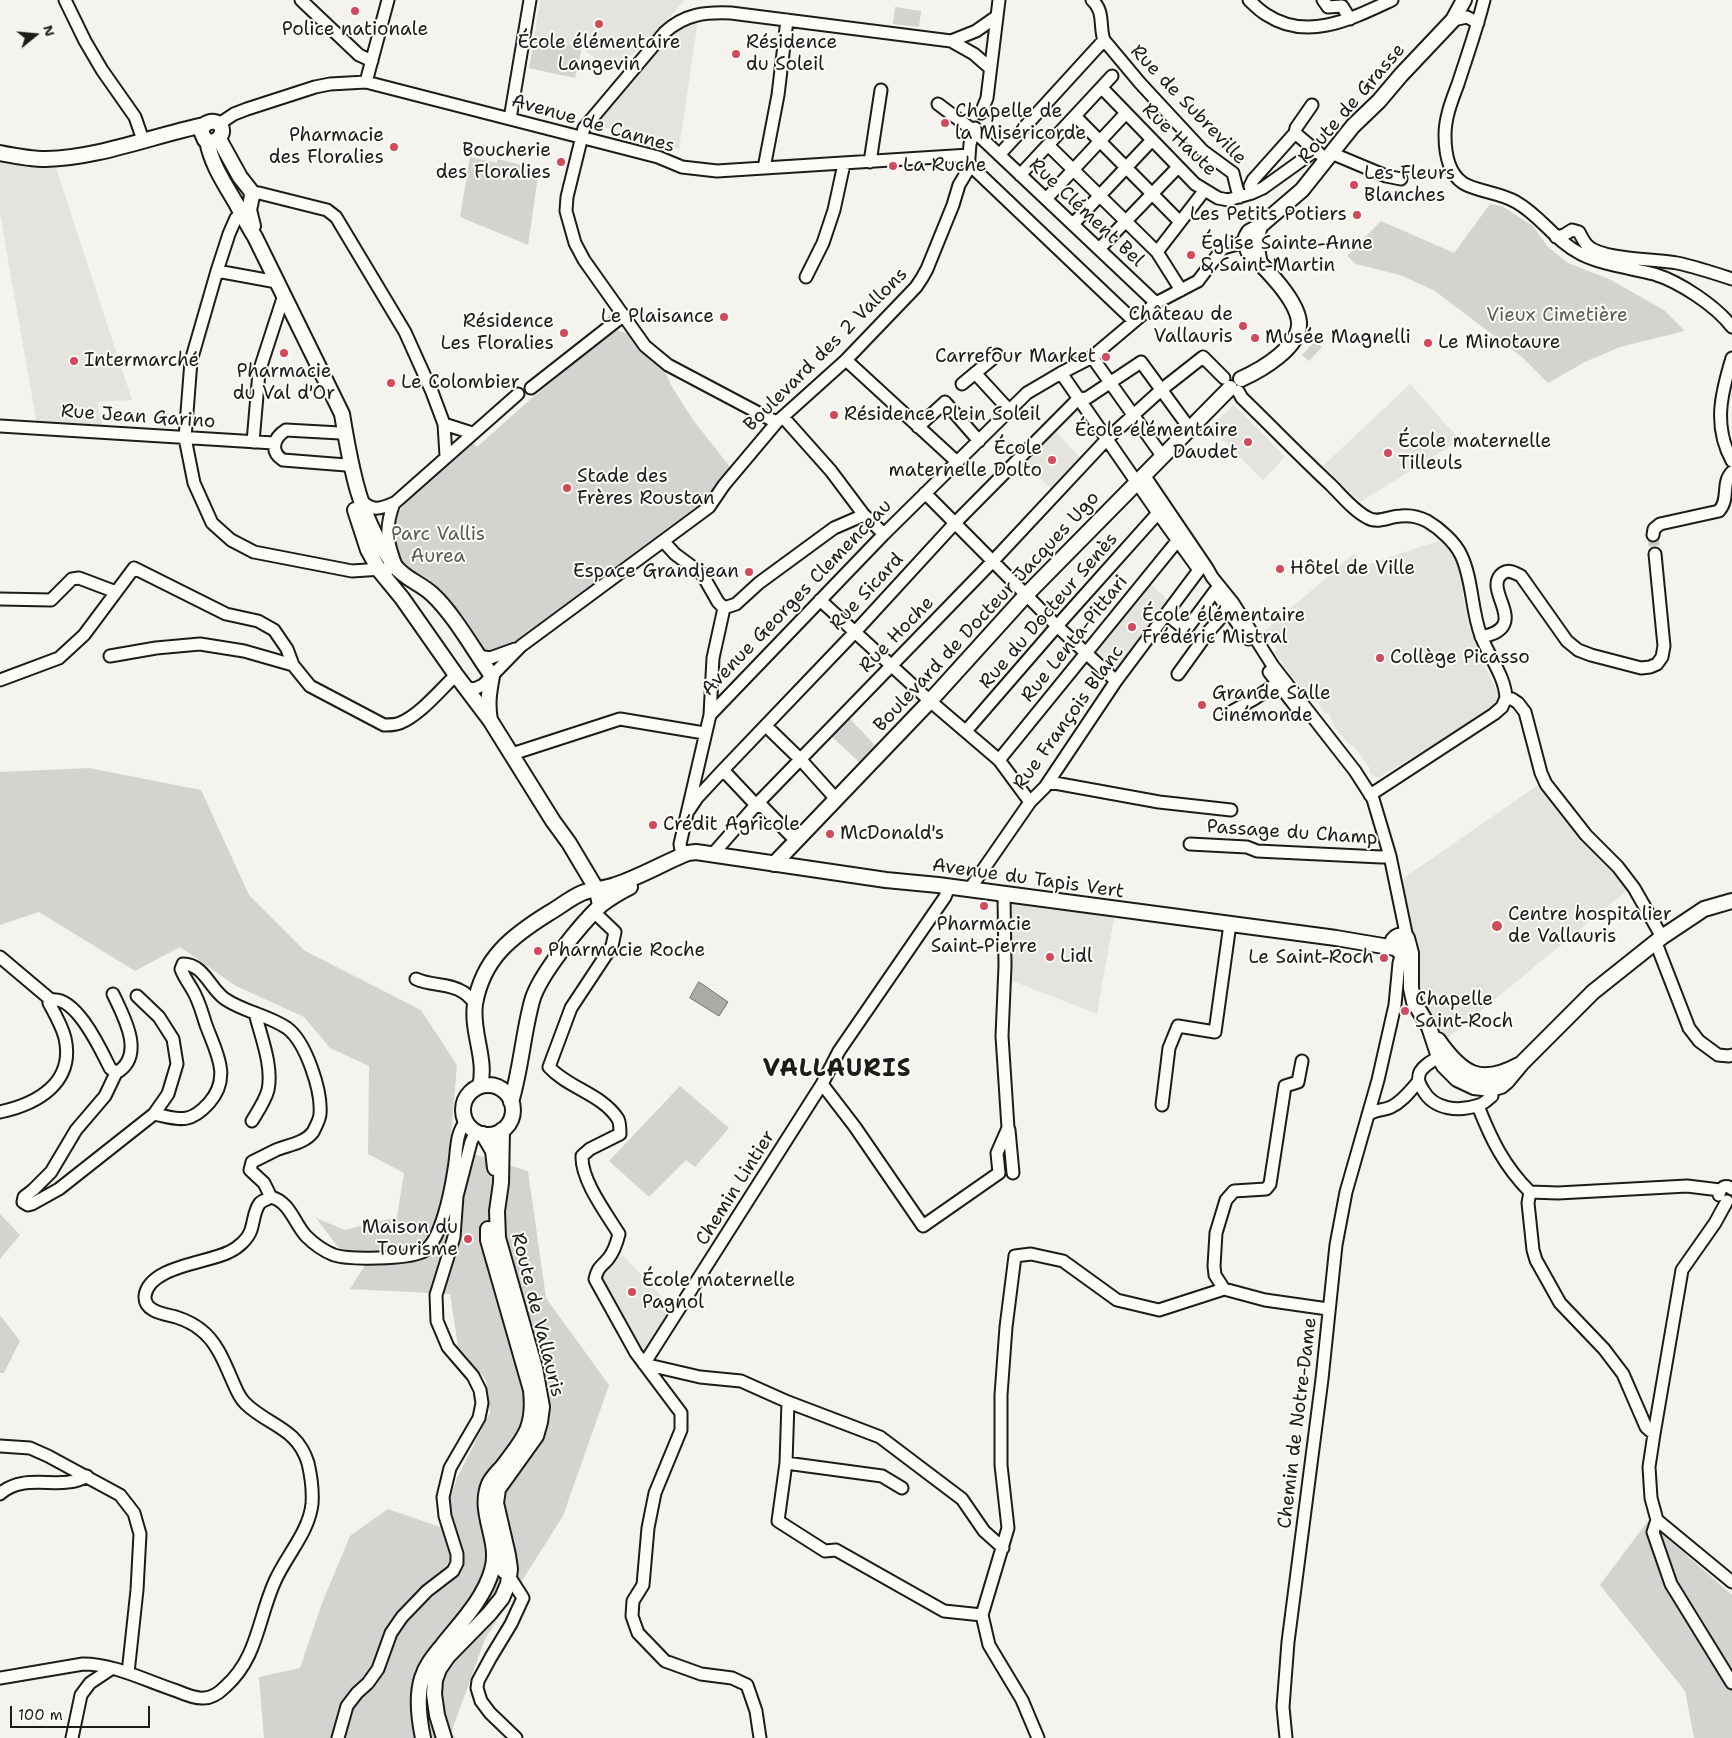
<!DOCTYPE html>
<html>
<head>
<meta charset="utf-8">
<style>
	body { margin:0 }
	#map { position:relative; width:1732px; height:1738px; overflow:hidden; background:#f4f3ee; font-family:"Shantell Sans",sans-serif }
	canvas { display:block }
	.north { position:absolute; left:10px; top:10px; width:50px; height:50px; -webkit-text-stroke:4px #fdfcf7; paint-order:stroke; rotate:73deg; font-size:14px; font-weight:700; line-height:20px; text-align:center; color:#1c1c1c }
	.north::after { content:''; display:block; margin:auto; width:18px; height:22px; background:#1c1c1c; clip-path:polygon(50% 0,100% 100%,50% 72%,0 100%) }
	.scale { position:absolute; left:10px; top:1706px; width:140px; height:22px; box-sizing:border-box; border:2px solid #1c1c1c; border-top:0; padding-left:6px; font-size:15px; line-height:18px; white-space:nowrap; color:#1c1c1c; -webkit-text-stroke:4px #fdfcf7; paint-order:stroke }
</style>
</head>
<body>
<div id="map">
<canvas width="1732" height="1738"></canvas>
<div class="north">N</div>
<div class="scale">100 m</div>
</div>
<script>
const ctx = document.querySelector('canvas').getContext('2d');
ctx.lineJoin = 'round';
function paint(path, color) { ctx.fillStyle = color; ctx.fill(path, 'evenodd'); }
function stroke(path, color, width, dash) { ctx.strokeStyle = color; ctx.lineWidth = width; ctx.lineCap = dash ? 'butt' : 'round'; ctx.setLineDash(dash || []); ctx.stroke(path); }
function write(font, color, halo, rows, align = 'center') {
  ctx.font = font + ' "Shantell Sans",sans-serif'; ctx.lineWidth = 4; ctx.setLineDash([]); ctx.textBaseline = 'middle'; ctx.strokeStyle = halo; ctx.fillStyle = color; for (const [text, x, y, turn = 0] of rows) {
    ctx.save(); ctx.translate(x, y); ctx.rotate((+turn || 0) * Math.PI / 180); ctx.textAlign = isNaN(turn) ? turn : align; if (halo) ctx.strokeText(text, 0, 0); ctx.fillText(text, 0, 0); ctx.restore();
  }
}
paint(new Path2D(`
	M540 0H683L684 1 640 49 610 70 582 48 575 78 529 68Z
	M698 19 679 149 604 127 597 122 676 31Z
	M0 161 56 168 132 400 97 402 103 427 37 425 0 214Z
	M1410 384 1460 440 1360 502 1323 466Z
	M1234 405 1285 457 1263 480 1210 427Z
	M1054 430 1081 458 1052 489 1022 463Z
	M1441 540 1454 556 1461 571 1463 596 1469 627 1484 665 1498 693 1500 700 1495 708 1378 778 1370 774 1369 767 1353 745 1351 746 1334 727 1329 713 1325 714 1318 702H1312L1274 652 1277 648 1272 642 1268 644 1261 634 1355 553 1360 567Z
	M1150 583 1169 601 1115 676 1093 653Z
	M1541 783 1619 875 1628 890 1444 1041 1424 1004 1401 880Z
	M1010 901 1114 918 1097 1014 1010 980Z
	M622 1254 673 1309 643 1354 598 1276Z`), '#e4e3de');
paint(new Path2D(`
	M895 7 921 11 919 27 893 24Z
	M535 38 582 47 575 78 529 68Z
	M470 157 497 163 498 159 539 170 528 245 460 217Z
	M1490 204 1502 206 1533 226 1548 247 1568 263 1609 279 1664 310 1685 331 1620 347 1585 362 1548 383 1522 357 1435 291 1400 275 1356 264 1347 256 1381 221 1454 253Z
	M617 330 628 334 665 371 671 385 693 420 730 467 712 491 697 506 508 646C494 652 489 653 476 644L400 562 396 556 393 532 399 512 411 496 471 442 477 447 525 404 613 331Z
	M1315 341 1322 347 1309 361 1302 355Z
	M848 717 875 745 859 762 831 736Z
	M89 768 201 790 249 895 305 951 421 1010 457 1065 450 1147 528 1171 546 1298 609 1385 563 1516 485 1639 451 1733 456 1738H264L259 1677 300 1668 322 1603 350 1536 388 1509 440 1527 457 1478 490 1413 486 1380 458 1346 450 1294 350 1289 365 1265 338 1247 316 1218 345 1230 397 1217 404 1173 368 1154 369 1066 330 1048 304 1017 236 986 180 947 135 971 39 912 0 925V772Z
	M680 1086 729 1128 695 1167 686 1160 649 1197 609 1161Z
	M0 1214 20 1235 0 1259Z
	M0 1315 20 1341 4 1373H0Z
	M1648 1521 1732 1595V1738H1694L1685 1691 1600 1585Z`), '#d4d3cf');
const water = new Path2D(`
	M699 982 728 1002 719 1016 690 998Z`);
paint(water, '#abaaa6');
stroke(water, '#72716f', 1);
stroke(new Path2D(`
	M1653 535 1655 554`), '#c9c8c4', 11, [11, 5.5]);
const minor = new Path2D(`
	M65 0 85 41 102 70 135 117 143 140
	M301 0 359 55 372 61
	M1092 0C1105 11 1099 27 1104 40L1140 83 1203 151 1233 173 1237 189 1240 197
	M1249 0C1254 5 1260 11 1267 15 1308 42 1353 18 1392 0
	M1323 0 1328 7 1342 6 1350 19
	M1484 0C1477 28 1467 56 1458 84 1452 100 1445 117 1445 135 1445 151 1448 173 1463 183 1475 191 1501 193 1516 202 1541 216 1555 241 1581 254 1603 265 1631 268 1654 274 1680 282 1716 306 1732 327
	M1453 20 1467 17 1478 23
	M951 41 976 31 996 17
	M366 82 388 0
	M1102 88 1195 184 1218 198 1228 200 1252 193 1263 188 1316 150
	M938 104 974 131 1156 303
	M981 113 987 98 999 0
	M1075 116 1180 222
	M510 119 530 0
	M219 124 234 114 247 109 315 87 330 84 366 82 658 157 682 167 717 171 969 155
	M1295 133 1296 128 1312 105
	M1048 145 1157 252
	M1331 153 1386 176 1401 179
	M999 155 1104 40
	M870 162 881 90
	M970 165 1134 321
	M764 168 778 95 787 20
	M1020 175 1112 76
	M252 193H259L327 210 336 217 405 332 432 392 444 424 446 456
	M1252 193 1250 186 1253 180 1295 133 1321 155
	M1046 199 1126 113
	M241 214 236 218 229 234 217 271 191 361 185 438 194 483 212 523 231 540 254 552 352 571 397 568C387 542 384 530 394 503
	M1073 224 1152 140
	M1556 237 1564 235 1572 230 1579 232C1581 236 1584 242 1587 245 1601 260 1656 259 1677 263 1696 267 1714 273 1732 279
	M1099 249 1178 167
	M217 271 277 282
	M806 277 823 243 834 210 844 164
	M1181 290 1157 252 1204 191
	M1092 357 1163 457
	M1732 358C1721 394 1713 426 1732 461
	M846 360 957 462
	M975 373 1010 411
	M1061 373 1158 513 1196 566
	M962 384 997 355
	M531 388 624 315
	M1238 391 1242 398C1272 427 1301 457 1331 485 1342 496 1354 511 1368 518 1378 524 1390 516 1401 516 1410 515 1419 517 1427 521 1439 528 1455 542 1461 555 1473 580 1471 610 1481 636 1489 657 1505 676 1506 698
	M783 417 831 471 864 515 884 534
	M777 422 768 418 668 365 645 346 584 260 575 243 566 211 567 197 584 128 665 32C685 14 705 12 731 13L951 41 974 54 990 68
	M444 424 472 433
	M0 426 274 443
	M918 427 945 402 979 441
	M346 437 340 433 286 430C273 438 270 452 283 460L346 465 350 456
	M253 442 259 372 284 295
	M1144 475 1207 568 1212 577 1233 603 1273 666 1355 771 1373 799 1390 856 1407 938
	M925 493 1057 626 1116 681
	M360 500C373 511 378 510 394 503
	M389 508 518 394
	M1653 535 1654 529 1660 524 1719 511C1730 499 1721 483 1732 472
	M664 542 675 554 702 574 718 602 724 608
	M1215 591 1248 639
	M0 599 51 600 72 579 79 578 116 592
	M820 600 930 701 999 760 1030 802
	M724 608 736 604 759 583 834 528 864 515
	M1166 614 1186 630 1215 591
	M1481 637C1489 635 1500 633 1504 624 1511 609 1486 585 1503 573 1509 569 1515 573 1521 576L1567 641 1578 650 1591 655 1641 668 1650 667 1657 664 1662 657 1664 646 1655 554
	M110 656 156 648 200 644 244 651 293 665 310 686 384 725C390 725 395 725 400 723 420 715 441 689 456 675
	M478 656 490 658 515 649
	M1269 672 1299 711
	M1178 674 1209 631 1232 605
	M0 680 59 658 84 635 134 568 226 614 258 621 274 630 287 649 293 665
	M465 687 474 689 483 685 521 646 709 507 724 485 777 422 846 360 916 287 922 278 927 269 953 205 959 185 968 170 970 144 975 128
	M1506 698 1512 699 1518 703 1525 712 1541 773 1546 784 1586 835 1618 867 1634 888 1662 937
	M1229 713 1254 699 1282 680
	M710 715 713 658 724 608
	M766 726 801 760 836 799
	M966 731 1057 626 1158 513
	M512 754 620 719 704 733
	M999 760 1178 540
	M723 770 756 805 763 807 796 841
	M1049 782 1159 802 1231 810
	M1370 795 1494 714 1502 707 1506 698
	M689 810 697 798 723 770 855 632 955 523 1078 399 1087 398 1141 362 1190 429
	M1190 844 1247 847 1257 851 1381 857 1390 856
	M712 855 756 805 993 561 1107 439 1161 390 1203 357 1224 378
	M682 856 680 844 710 715 884 534 1027 393 1061 373 1092 357 1156 303 1198 281 1223 248 1245 242
	M969 890 1030 802 1045 787 1116 681 1199 570
	M595 913 615 932 612 946 571 1008 549 1067C568 1088 602 1094 618 1119 620 1123 620 1129 620 1134L590 1149 582 1156C581 1180 606 1213 619 1234 617 1242 613 1253 608 1259 600 1268 598 1267 595 1279L636 1353 681 1413V1430L655 1493 648 1528 643 1585 633 1601 632 1616 638 1633 665 1661 701 1674 732 1678 747 1685 756 1711 760 1738
	M1656 943 1689 1028 1699 1041 1718 1055 1729 1056 1732 1055
	M0 957 51 1000
	M416 979C431 986 449 983 463 992 468 995 471 999 475 1003
	M1446 1059 1439 1057C1432 1061 1424 1065 1420 1072 1417 1079 1419 1084 1423 1090 1434 1110 1459 1112 1479 1105 1484 1104 1488 1099 1492 1096L1491 1089 1486 1082
	M116 1073 105 1096 76 1130 51 1172 33 1190 24 1197 23 1202 28 1205 32 1204 59 1189 154 1114 168 1094 177 1064 173 1039 159 1017 137 996
	M822 1084 855 1127 923 1226 999 1173 997 1153 1008 1128 1002 1036 1005 966 1004 895
	M1162 1105 1169 1048 1178 1026 1215 1032 1230 924
	M1478 1106C1491 1139 1504 1166 1530 1192L1558 1193 1687 1186 1720 1190
	M0 1112C37 1104 75 1083 65 1038 62 1026 55 1014 49 1003L51 1000C76 995 101 1050 110 1068L116 1073C146 1056 124 1017 113 994
	M154 1114C179 1119 189 1125 209 1103 232 1077 216 1052 206 1025 202 1013 199 1000 192 989 188 982 184 977 181 969L183 964C204 964 210 989 225 999 244 1012 268 1015 287 1028 306 1042 322 1091 320 1114 320 1119 315 1128 313 1132 305 1143 288 1145 276 1150 268 1154 260 1158 252 1162L250 1170 264 1183 271 1197
	M1368 1115C1375 1109 1383 1111 1391 1107 1402 1102 1410 1091 1418 1082
	M252 1121C258 1111 265 1101 268 1090 273 1066 261 1037 255 1013
	M1009 1130 1013 1173
	M1530 1192 1528 1203 1533 1250 1536 1260 1560 1303 1604 1349 1623 1374 1646 1427 1654 1434
	M1719 1195C1720 1187 1726 1184 1732 1189
	M1727 1201 1715 1223 1682 1270 1654 1434 1649 1467 1651 1498 1657 1520 1732 1582
	M1224 1289 1215 1275 1214 1266 1216 1233 1226 1200 1234 1191 1266 1189 1270 1184 1285 1086 1298 1082 1302 1061
	M644 1364 822 1084 839 1051 945 897 949 887
	M644 1364 700 1377 741 1381 788 1402 880 1437 962 1499 984 1531 1003 1548
	M788 1402 786 1463 778 1521 825 1551 836 1550 944 1611 982 1615
	M0 1446 30 1448 48 1456 120 1495 134 1513 140 1534 137 1590 128 1673
	M786 1463 882 1476 902 1488
	M0 1494C25 1471 61 1492 87 1476
	M1657 1520 1653 1532 1671 1584 1732 1683
	M495 1555 503 1572 509 1576 523 1598 511 1624 491 1657 478 1681 477 1688 481 1701 490 1713 516 1738
	M0 1678 83 1664C115 1664 146 1681 177 1691 184 1694 196 1699 204 1698 212 1698 220 1692 225 1687 258 1658 258 1618 275 1581 286 1556 309 1532 312 1504 313 1491 311 1476 308 1463 297 1427 268 1426 245 1403 239 1397 236 1389 233 1382 225 1364 217 1342 201 1330 194 1324 185 1320 176 1317 165 1314 144 1312 145 1296 149 1266 208 1263 229 1252 238 1248 248 1239 251 1230 254 1221 254 1210 260 1203 263 1200 268 1199 271 1197 290 1202 294 1223 306 1236 313 1243 324 1251 334 1255 349 1260 407 1259 422 1252 441 1244 451 1189 454 1169 457 1155 455 1132 466 1122
	M72 1738 81 1695 90 1683 111 1669
	M338 1738 347 1706 357 1693 368 1683 378 1669 391 1633 402 1617 427 1591 453 1571 457 1563V1554L445 1516 443 1497 450 1468 479 1418 482 1403 480 1390 473 1376 448 1347 437 1321 436 1295 454 1237 457 1196 471 1142 476 1131
	M1038 1738 1022 1700 989 1645 982 1615 1008 1528 1001 1465V1395L1006 1327 1015 1256 1031 1254 1063 1261 1117 1300 1159 1310 1224 1289 1265 1300 1328 1309
	M1286 1738 1283 1707 1288 1642 1322 1379 1336 1245 1346 1192 1378 1080 1395 1005 1399 963 1401 956`);
const major = new Path2D(`
	M219 139 240 177 251 191 252 196 249 210 253 226
	M207 141C212 166 225 184 237 205 243 216 248 226 255 237L342 414C351 469 360 521 395 566 405 579 420 583 432 594 453 613 475 652 492 676 489 692 487 704 490 720
	M0 153C15 156 31 159 46 159 98 158 152 136 204 125 219 114 231 134 213 142L205 140 201 131 204 125
	M1260 226C1255 239 1257 250 1260 264
	M1241 379C1261 370 1301 347 1299 322 1297 299 1264 267 1248 251L1245 242 1246 237 1249 232 1260 226 1302 190 1353 126 1379 101 1401 75 1453 20 1464 0
	M355 510 368 550 379 570 402 598 456 675 490 720 553 821 569 843 597 890 600 906
	M774 864 930 701 1026 595 1230 388
	M1395 948 1393 940C1397 935 1402 934 1407 938L1411 953V988L1414 1002 1429 1027 1439 1057 1444 1066 1457 1079 1474 1087 1491 1089 1501 1086 1507 1081 1522 1063 1593 992 1662 937 1704 909 1732 901
	M1438 1040C1462 1074 1480 1086 1519 1065
	M463 1110a25 25 0 1 1 50 0a25 25 0 1 1-50 0Z
	M480 1086C487 1059 471 1032 475 1004 483 958 512 936 549 913 560 907 570 898 582 893 592 889 604 889 615 885 640 877 663 863 688 853L696 852 886 880 938 885 1336 938 1395 948 1399 951 1406 949 1409 945
	M511 1102C521 1069 523 1034 532 1001 539 975 581 924 601 905 610 898 620 892 630 887
	M483 1134 493 1151 495 1168
	M423 1738C419 1719 416 1697 422 1678 426 1665 434 1656 442 1646 461 1622 484 1599 492 1570 501 1541 477 1513 489 1484 492 1477 499 1471 503 1466 524 1438 535 1428 531 1390L488 1240V1229
	M444 1738 437 1715 434 1694 435 1680 439 1669 448 1656 489 1614 502 1598 508 1584 510 1569 508 1555 496 1503 498 1489 536 1436 540 1422 542 1407 535 1368 498 1238 497 1211 501 1183 502 1130`);
stroke(minor, '#1c1c1c', 15);
stroke(major, '#1c1c1c', 18);
stroke(minor, '#fdfcf7', 11);
stroke(major, '#fdfcf7', 14);
for (const [x, y, r, color] of [
	[355,11,5,"#d1495b"],
	[599,24,5,"#d1495b"],
	[736,54,5,"#d1495b"],
	[945,123,5,"#d1495b"],
	[394,147,5,"#d1495b"],
	[561,162,5,"#d1495b"],
	[893,166,5,"#d1495b"],
	[1354,185,5,"#d1495b"],
	[1357,215,5,"#d1495b"],
	[1191,255,5,"#d1495b"],
	[724,317,5,"#d1495b"],
	[1243,326,5,"#d1495b"],
	[564,333,5,"#d1495b"],
	[1255,338,5,"#d1495b"],
	[1428,343,5,"#d1495b"],
	[284,353,5,"#d1495b"],
	[1106,357,5,"#d1495b"],
	[74,361,5,"#d1495b"],
	[391,383,5,"#d1495b"],
	[834,415,5,"#d1495b"],
	[1248,442,5,"#d1495b"],
	[1388,453,5,"#d1495b"],
	[1052,460,5,"#d1495b"],
	[567,488,5,"#d1495b"],
	[1280,569,5,"#d1495b"],
	[749,572,5,"#d1495b"],
	[1132,627,5,"#d1495b"],
	[1380,658,5,"#d1495b"],
	[1202,705,5,"#d1495b"],
	[653,825,5,"#d1495b"],
	[830,834,5,"#d1495b"],
	[984,906,5,"#d1495b"],
	[1497,926,6,"#d1495b"],
	[538,951,5,"#d1495b"],
	[1050,957,5,"#d1495b"],
	[1384,958,5,"#d1495b"],
	[1405,1011,5,"#d1495b"],
	[468,1239,5,"#d1495b"],
	[632,1292,5,"#d1495b"]
]) { const dot = new Path2D(); dot.arc(x, y, r, 0, 2 * Math.PI); ctx.fillStyle = color; ctx.fill(dot); stroke(dot, '#fdfcf7', 2); }
write('19px', '#1c1c1c', '#fdfcf7', [
	["Police nationale",355,30,"center"],
	["École élémentaire",599,43,"center"],
	["Langevin",599,65,"center"],
	["Résidence",746,43],
	["du Soleil",746,65],
	["Chapelle de",955,112],
	["la Miséricorde",955,134],
	["Pharmacie",384,136,"right"],
	["des Floralies",384,158,"right"],
	["Boucherie",551,151,"right"],
	["des Floralies",551,173,"right"],
	["La Ruche",903,166],
	["Les Fleurs",1364,174],
	["Blanches",1364,196],
	["Les Petits Potiers",1347,215,"right"],
	["Église Sainte-Anne",1201,244],
	["& Saint-Martin",1201,266],
	["Château de",1233,315,"right"],
	["Vallauris",1233,337,"right"],
	["Le Plaisance",714,317,"right"],
	["Résidence",554,322,"right"],
	["Les Floralies",554,344,"right"],
	["Musée Magnelli",1265,338],
	["Le Minotaure",1438,343],
	["Carrefour Market",1096,357,"right"],
	["Intermarché",84,361],
	["Pharmacie",284,372,"center"],
	["du Val d'Or",284,394,"center"],
	["Le Colombier",401,383],
	["Résidence Plein Soleil",844,415],
	["École élémentaire",1238,431,"right"],
	["Daudet",1238,453,"right"],
	["École maternelle",1398,442],
	["Tilleuls",1398,464],
	["École",1042,449,"right"],
	["maternelle Dolto",1042,471,"right"],
	["Stade des",577,477],
	["Frères Roustan",577,499],
	["Hôtel de Ville",1290,569],
	["Espace Grandjean",739,572,"right"],
	["École élémentaire",1142,616],
	["Frédéric Mistral",1142,638],
	["Collège Picasso",1390,658],
	["Grande Salle",1212,694],
	["Cinémonde",1212,716],
	["Crédit Agricole",663,825],
	["McDonald's",840,834],
	["Centre hospitalier",1508,915],
	["de Vallauris",1508,937],
	["Pharmacie",984,925,"center"],
	["Saint-Pierre",984,947,"center"],
	["Pharmacie Roche",548,951],
	["Lidl",1060,957],
	["Le Saint-Roch",1374,958,"right"],
	["Chapelle",1415,1000],
	["Saint-Roch",1415,1022],
	["Maison du",458,1228,"right"],
	["Tourisme",458,1250,"right"],
	["École maternelle",642,1281],
	["Pagnol",642,1303]
], 'left');
write('19px', '#1c1c1c', '#fdfcf7', [
	["Route de Grasse",1352,104,-49],
	["Rue de Subreville",1188,105,46],
	["Avenue de Cannes",593,124,16],
	["Rue Haute",1179,140,44],
	["Rue Clément Bel",1086,213,43],
	["Boulevard des 2 Vallons",826,350,-45],
	["Rue Jean Garino",138,417,4],
	["Rue Sicard",867,592,-47],
	["Avenue Georges Clemenceau",797,598,-46],
	["Rue du Docteur Senès",1049,611,-49],
	["Boulevard de Docteur Jacques Ugo",987,612,-47],
	["Rue Hoche",897,635,-46],
	["Rue Lenta-Pittari",1075,639,-51],
	["Rue François Blanc",1069,718,-54],
	["Passage du Champ",1292,833,4],
	["Avenue du Tapis Vert",1028,879,8],
	["Chemin Lintier",736,1188,-58],
	["Route de Vallauris",537,1315,76],
	["Chemin de Notre-Dame",1298,1423,-83]
]);
write('19px', '#5c5c5b', '#fdfcf7', [
	["Vieux Cimetière",1557,316],
	["Parc Vallis",438,535],
	["Aurea",438,557]
]);
ctx.letterSpacing = '1px';
write('bold 24px', '#1c1c1c', '#fdfcf7', [
	["VALLAURIS",837,1070]
]);
ctx.letterSpacing = '0px';
</script>
</body>
</html>
